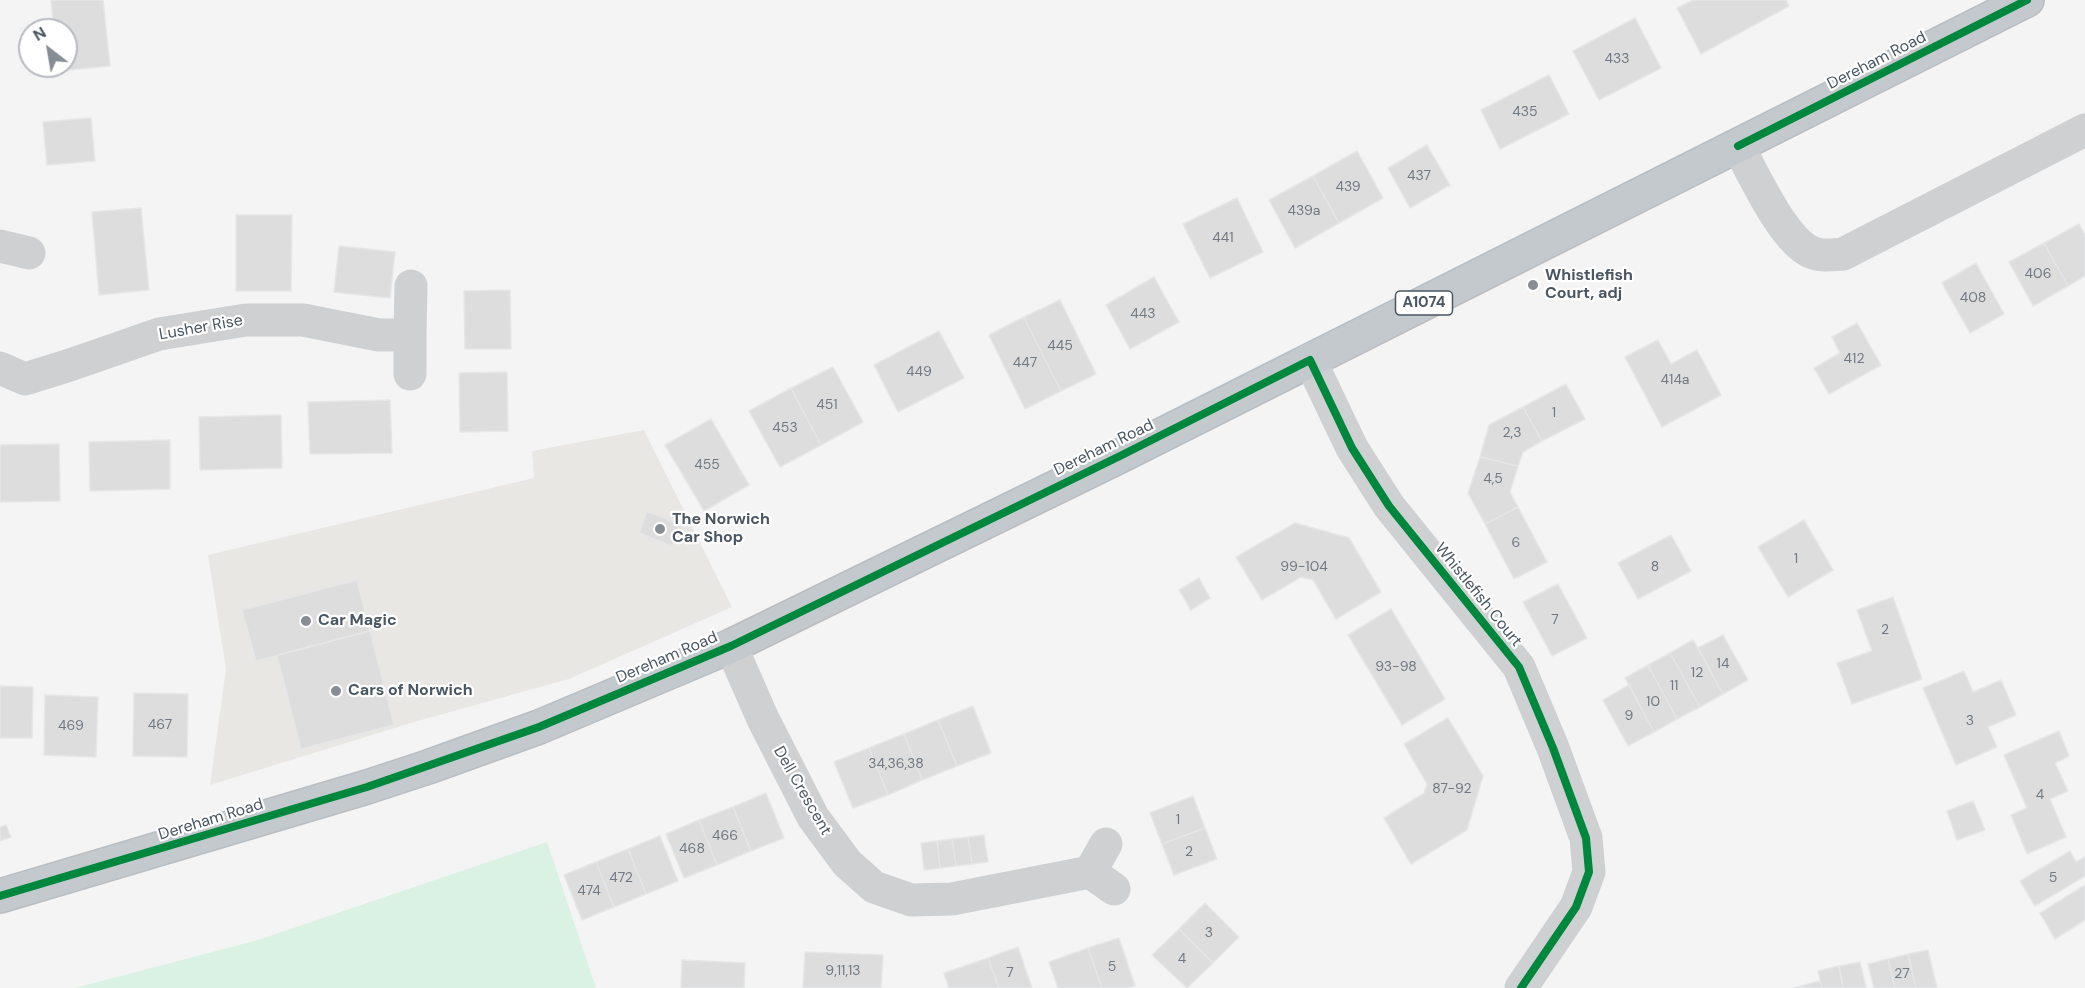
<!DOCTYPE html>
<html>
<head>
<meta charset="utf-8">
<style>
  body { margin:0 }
  #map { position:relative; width:2085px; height:988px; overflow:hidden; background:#f4f4f4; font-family:"DM Sans",sans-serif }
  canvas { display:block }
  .north { position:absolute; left:18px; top:18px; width:60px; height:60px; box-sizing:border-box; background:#fff; border:2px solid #b7bbc0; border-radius:50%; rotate:329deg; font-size:16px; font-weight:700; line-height:24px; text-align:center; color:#4a5661 }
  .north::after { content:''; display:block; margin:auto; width:21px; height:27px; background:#868d94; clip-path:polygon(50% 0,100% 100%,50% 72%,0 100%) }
</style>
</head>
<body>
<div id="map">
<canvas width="2085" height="988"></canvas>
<div class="north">N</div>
</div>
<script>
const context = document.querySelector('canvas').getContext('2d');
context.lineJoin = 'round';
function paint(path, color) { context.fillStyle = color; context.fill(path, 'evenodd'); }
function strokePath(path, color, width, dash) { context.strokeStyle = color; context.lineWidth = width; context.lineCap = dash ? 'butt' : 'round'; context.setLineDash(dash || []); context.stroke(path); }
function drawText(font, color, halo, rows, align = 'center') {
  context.font = font + ' "DM Sans",sans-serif'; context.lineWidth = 4.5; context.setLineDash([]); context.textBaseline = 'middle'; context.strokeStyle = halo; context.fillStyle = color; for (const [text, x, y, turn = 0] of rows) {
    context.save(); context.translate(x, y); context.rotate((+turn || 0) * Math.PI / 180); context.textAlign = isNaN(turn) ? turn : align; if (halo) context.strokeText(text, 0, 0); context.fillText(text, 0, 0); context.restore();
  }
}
const commercial = new Path2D(`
  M644,430L732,607L569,679L414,722L210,785L226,669L208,555L534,478L532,451Z`);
const green = new Path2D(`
  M547,842L596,988H75L258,940Z`);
const building = new Path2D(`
  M51,0H103L110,66L58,71V66H66V30H54Z
  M1693,0H1786L1789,6L1701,54L1677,8Z
  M1635,18L1661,68L1599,100L1573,51Z
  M1549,75L1569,114L1500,149L1481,110Z
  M91,118L95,161L47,165L43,122Z
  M1427,145L1450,185L1410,208L1388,168Z
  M1357,151L1383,198L1339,223L1313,176Z
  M1313,176L1339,223L1295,248L1269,200Z
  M1237,198L1263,252L1210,278L1183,224Z
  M141,208L149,290L99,295L92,212Z
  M236,215H292L291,291H236Z
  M2079,224L2085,235V276L2068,286L2044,243Z
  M2044,243L2068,286L2033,306L2009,262Z
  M339,246L395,252L390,298L334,292Z
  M1976,263L2004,314L1970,333L1942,283Z
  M1154,277L1179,322L1130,349L1106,305Z
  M510,290L511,349H465L464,291Z
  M1060,300L1096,374L1061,391L1024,317Z
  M1024,317L1061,391L1025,409L989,335Z
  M1857,323L1881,365L1829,394L1814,368L1840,353L1832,337Z
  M939,331L964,378L898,412L874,365Z
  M1658,340L1671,364L1697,350L1721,395L1662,427L1625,357Z
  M833,367L863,422L821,445L791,388Z
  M507,372L508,431L460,432L459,373Z
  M1566,384L1585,419L1542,441L1523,407Z
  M791,388L821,445L780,467L749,411Z
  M390,400L392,453L310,454L308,402Z
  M1523,407L1542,441L1523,452L1518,466L1480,457L1489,425Z
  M281,415L282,468L200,470L199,417Z
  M711,419L749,485L704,511L665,445Z
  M170,440V489L90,491L89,442Z
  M59,444L60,501L0,502V445Z
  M1480,457L1518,466L1510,492L1518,507L1485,524L1468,493Z
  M1518,507L1547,562L1514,579L1485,524Z
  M647,511L681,525L672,546L639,533Z
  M1804,520L1833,570L1788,597L1758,547Z
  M1295,523L1349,538L1381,592L1336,619L1313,580L1301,577L1262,600L1236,557Z
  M1671,535L1691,571L1638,599L1618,563Z
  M1199,578L1210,598L1191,610L1179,590Z
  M357,580L370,631L256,661L242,610Z
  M1558,584L1587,638L1552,656L1523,602Z
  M1893,597L1922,679L1852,704L1837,663L1872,651L1857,610Z
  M1391,609L1445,699L1402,725L1348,635Z
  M370,631L394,725L301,749L277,655Z
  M1723,635L1748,680L1723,694L1698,648Z
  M1693,640L1723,694L1700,707L1670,653Z
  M1670,653L1700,707L1677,719L1648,665Z
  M1648,665L1677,719L1654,732L1625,678Z
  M1964,671L1973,692L2001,680L2016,715L1988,727L1997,747L1956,765L1923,688Z
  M1629,685L1654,732L1628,746L1603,700Z
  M0,686L33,687L32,738H0Z
  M134,693L188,694L187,757L133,756Z
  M45,695L98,697L96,757L44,755Z
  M973,706L991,753L957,766L938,720Z
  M1448,718L1483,776L1467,830L1411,864L1384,818L1424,793L1427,784L1404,744Z
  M938,720L957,766L922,780L904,734Z
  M2059,731L2069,756L2055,763L2068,791L2050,799L2066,837L2027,854L2011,815L2027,808L2004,755Z
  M904,734L922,780L888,795L869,748Z
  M869,748L888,795L853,808L834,762Z
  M766,793L784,838L751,851L733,807Z
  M1193,796L1205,828L1162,844L1150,813Z
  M1973,801L1985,830L1957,840L1947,811Z
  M733,807L751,851L717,865L699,820Z
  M699,820L717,865L684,878L666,834Z
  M6,825L11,837L0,841V827Z
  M1205,828L1217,859L1174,875L1162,844Z
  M984,835L988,862L972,864L968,837Z
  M660,836L678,881L646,894L628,849Z
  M968,837L972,864L956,866L952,839Z
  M952,839L956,866L940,868L937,841Z
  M937,841L940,868L924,870L921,843Z
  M628,849L646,894L614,907L596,862Z
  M2070,851L2076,862L2085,857V876L2035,906L2020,881Z
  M596,862L614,907L582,920L564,875Z
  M2085,885V920L2055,939L2040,913Z
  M1205,903L1239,937L1213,963L1179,929Z
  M1179,929L1213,963L1187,988L1152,955Z
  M1119,938L1135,986L1128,988H1102L1088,948Z
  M1018,947L1032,988H999L988,958Z
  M1088,948L1102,988H1058L1049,962Z
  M1928,950L1937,988H1916L1908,954Z
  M805,952L883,955L881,988H803Z
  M1908,954L1916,988H1895L1888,959Z
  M988,958L999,988H949L944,973Z
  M1888,959L1895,988H1874L1868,964Z
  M682,960L745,963L744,988H681Z
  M1860,962L1866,988H1843L1839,966Z
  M1839,966L1843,988H1822L1818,971Z
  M1820,981L1822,988H1793Z`);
const minor = new Path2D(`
  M1738,146C1754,175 1780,233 1807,250C1818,257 1830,255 1843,254L2085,130
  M0,246L29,253
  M1310,360L1352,448L1389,506L1519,667L1553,748L1586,838L1589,872L1576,907L1521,988
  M0,368L25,379L70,365L159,334L246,320H303L379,335H410L411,286
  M410,374V335
  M731,646L763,719L813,817L847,863L874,887L911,900L952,899L1090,872L1106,844
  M1090,872L1114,889`);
const trunk = new Path2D(`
  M0,896L367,787L428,767L539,727L731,646L1120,456L2027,0`);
const cycleway = new Path2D(`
  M1738,146L2027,0
  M0,896L367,787L539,727L731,646L1120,456L1310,360L1352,448L1389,506L1519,667L1553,748L1586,838L1589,872L1576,907L1521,988`);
const markers = [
  [1533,285,6,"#868d94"],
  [660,529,6,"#868d94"],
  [306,621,6,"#868d94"],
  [336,691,6,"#868d94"]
];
const numberNames = [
  ["433",1617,59],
  ["435",1525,112],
  ["437",1419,176],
  ["439",1348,187],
  ["439a",1304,211],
  ["441",1223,238],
  ["406",2038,274],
  ["408",1973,298],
  ["443",1143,314],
  ["445",1060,346],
  ["412",1854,359],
  ["447",1025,363],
  ["449",919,372],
  ["414a",1675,380],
  ["451",827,405],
  ["1",1554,413],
  ["453",785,428],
  ["2,3",1512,433],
  ["455",707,465],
  ["4,5",1493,479],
  ["6",1516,543],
  ["1",1796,559],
  ["99-104",1304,567],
  ["8",1655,567],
  ["7",1555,620],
  ["2",1885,630],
  ["14",1723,664],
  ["93-98",1396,667],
  ["12",1697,673],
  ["11",1674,686],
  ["10",1653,702],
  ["9",1629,716],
  ["3",1970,721],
  ["467",160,725],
  ["469",71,726],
  ["34,36,38",896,764],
  ["87-92",1452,789],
  ["4",2040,795],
  ["1",1178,820],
  ["466",725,836],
  ["468",692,849],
  ["2",1189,852],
  ["472",621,878],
  ["5",2053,878],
  ["474",589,891],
  ["3",1209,933],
  ["4",1182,959],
  ["5",1112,967],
  ["9,11,13",843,971],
  ["7",1010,973],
  ["27",1902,974]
];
const shields = [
  [1424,303,57]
];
const shieldNames = [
  ["A1074",1424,303]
];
const streetNames = [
  ["Dereham Road",1877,61,-27],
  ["Lusher Rise",201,328,-10],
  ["Dereham Road",1104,448,-26],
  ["Whistlefish Court",1478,595,51],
  ["Dereham Road",667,658,-23],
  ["Dell Crescent",802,791,60],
  ["Dereham Road",211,820,-17]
];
const poiNames = [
  ["Whistlefish",1545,276],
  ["Court, adj",1545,294],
  ["The Norwich",672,520],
  ["Car Shop",672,538],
  ["Car Magic",318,621],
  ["Cars of Norwich",348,691]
];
paint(commercial, '#e8e7e3');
paint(green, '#d9f2e3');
paint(building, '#ddddde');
strokePath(building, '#e5e6e7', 1.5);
strokePath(trunk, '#b9bec3', 36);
strokePath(minor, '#ced0d2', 33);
strokePath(trunk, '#c4c9cd', 33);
strokePath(cycleway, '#00873e', 8);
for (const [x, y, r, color] of markers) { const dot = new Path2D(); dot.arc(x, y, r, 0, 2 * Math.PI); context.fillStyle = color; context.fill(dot); strokePath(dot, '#fff', 2); }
drawText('14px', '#707881', null, numberNames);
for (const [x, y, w] of shields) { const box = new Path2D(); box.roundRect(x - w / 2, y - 12, w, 24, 4.5); context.fillStyle = '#fff'; context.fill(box); strokePath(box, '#4a5661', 1.5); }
drawText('bold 15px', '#4a5661', null, shieldNames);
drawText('16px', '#4a5661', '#fff', streetNames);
drawText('bold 16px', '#4a5661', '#fff', poiNames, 'left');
</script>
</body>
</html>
